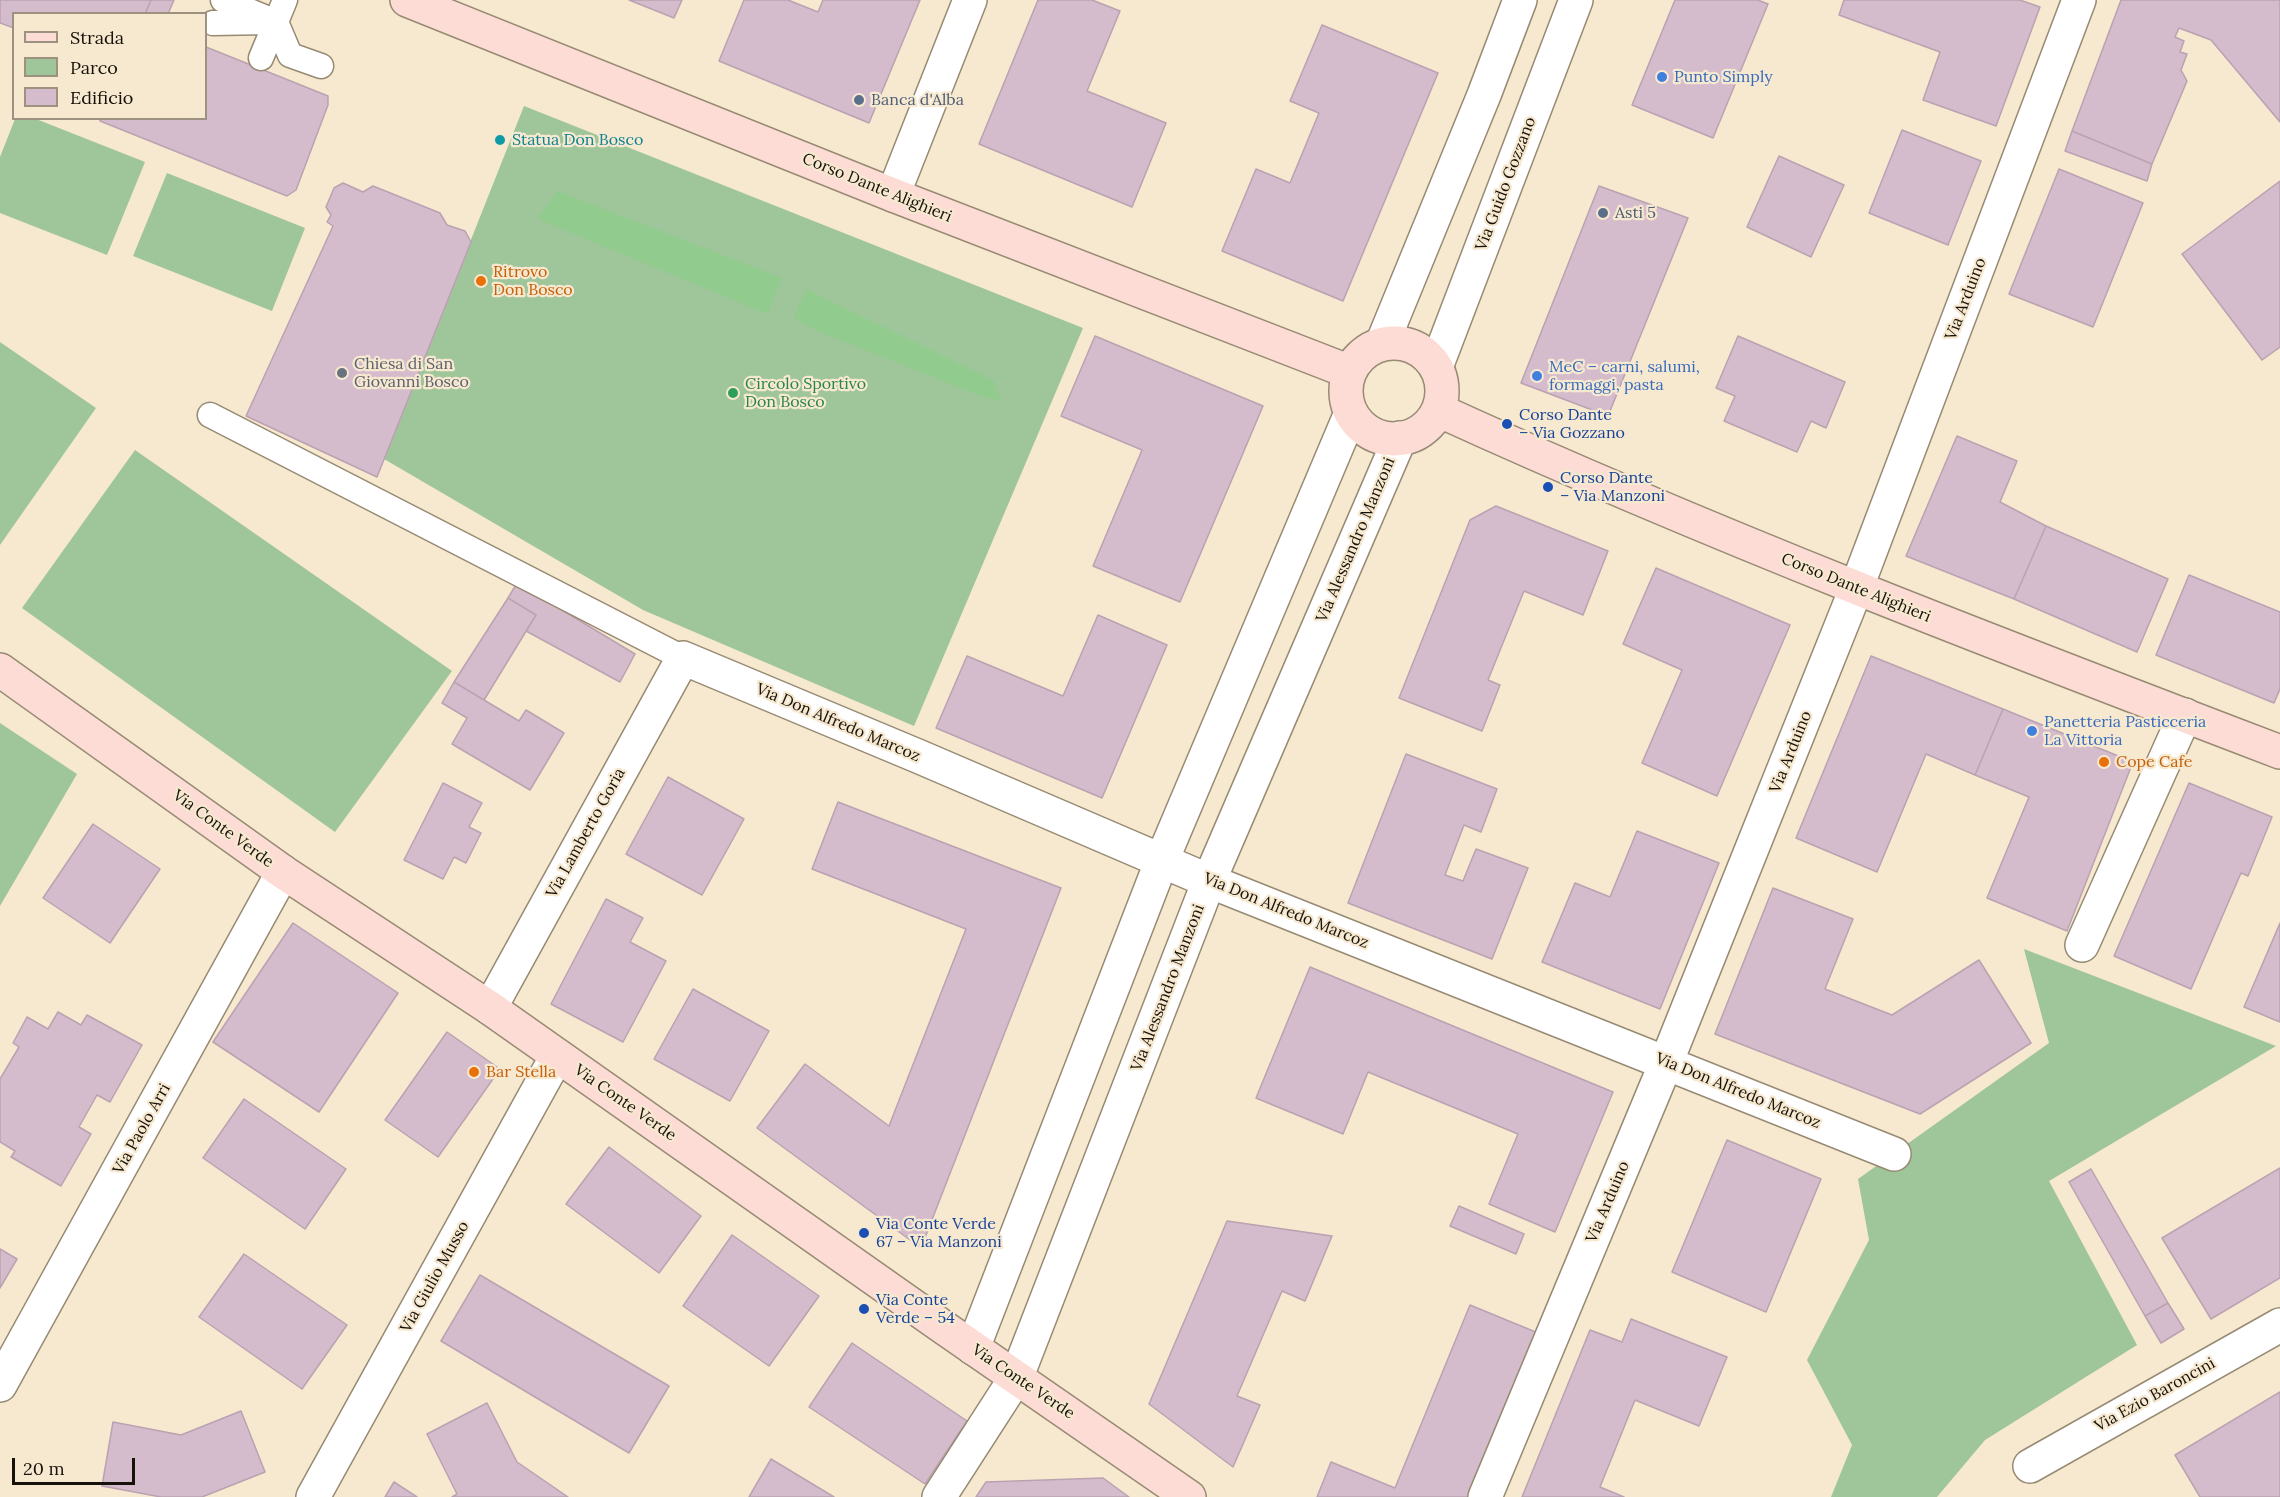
<!DOCTYPE html>
<html>
<head>
<meta charset="utf-8">
<style>
  body { margin:0 }
  #map { position:relative; width:2280px; height:1497px; overflow:hidden; background:#f7e8d0; font-family:Lora,serif }
  canvas { display:block }
  .legend { position:absolute; left:12px; top:12px; width:195px; height:108px; box-sizing:border-box; background:#f7e8d0; border:2px solid #9d9280; margin:0; padding:8px 10px; list-style:none; font-size:18px; color:#171209 }
  .legend li { display:flex; align-items:center; gap:12px; height:30px }
  .legend b { width:30px; border:2px solid #9d9280 }
  .scale { position:absolute; left:12px; top:1458px; width:123px; height:27px; box-sizing:border-box; border:3px solid #171209; border-top:0; padding-left:8px; font-size:18px; line-height:21px; white-space:nowrap; color:#171209; -webkit-text-stroke:4px #f7e8d0; paint-order:stroke }
</style>
</head>
<body>
<div id="map">
<canvas width="2280" height="1497"></canvas>
<ul class="legend">
<li><b style="height:8px;background:#fcdcd5"></b>Strada</li>
<li><b style="height:16px;background:#9fc59b"></b>Parco</li>
<li><b style="height:16px;background:#d5bccc"></b>Edificio</li>
</ul>
<div class="scale">20 m</div>
</div>
<script>
const context = document.querySelector('canvas').getContext('2d');
context.lineJoin = 'round';
function paint(path, color) { context.fillStyle = color; context.fill(path, 'evenodd'); }
function strokePath(path, color, width, dash) { context.strokeStyle = color; context.lineWidth = width; context.lineCap = dash ? 'butt' : 'round'; context.setLineDash(dash || []); context.stroke(path); }
function drawText(font, color, halo, rows, align = 'center') {
  context.font = font + ' Lora,serif'; context.lineWidth = 4.5; context.setLineDash([]); context.textBaseline = 'middle'; context.strokeStyle = halo; context.fillStyle = color; for (const [text, x, y, turn = 0] of rows) {
    context.save(); context.translate(x, y); context.rotate((+turn || 0) * Math.PI / 180); context.textAlign = isNaN(turn) ? turn : align; if (halo) context.strokeText(text, 0, 0); context.fillText(text, 0, 0); context.restore();
  }
}
const green = new Path2D(`
  M524,106L1083,328L914,726L643,610L384,459Z
  M36,119L145,162L107,255L0,213V157L15,119Z
  M167,173L305,228L272,311L133,256Z
  M0,342L96,408L0,545Z
  M135,450L452,671L335,832L22,608Z
  M0,723L77,774L0,906Z
  M2024,949L2276,1046L2049,1181L2137,1345L1985,1440L1937,1497H1831L1852,1445L1807,1360L1869,1240L1858,1179L2049,1043Z`);
const forest = new Path2D(`
  M557,191L782,278L767,314L538,219Z
  M806,289L994,381L1001,401L983,397L815,330L794,318Z`);
const building = new Path2D(`
  M0,0H151L145,14H14V28L0,23Z
  M151,0H174L168,14H145Z
  M629,0H682L674,18Z
  M744,0H788L818,12L823,0H920L869,123L719,61Z
  M1038,0H1092L1120,11L1087,91L1166,123L1132,207L979,144Z
  M1675,0H1758L1768,4L1713,138L1632,105Z
  M1844,0H2020L2040,7L1996,126L1923,100L1940,52L1839,15Z
  M2121,0H2280V122L2211,40L2179,28L2175,37L2184,41L2180,52L2187,54L2181,70L2187,81L2152,164L2072,131Z
  M1322,25L1438,73L1343,301L1222,251L1256,169L1290,183L1319,113L1290,101Z
  M206,47L328,96V105L296,190L287,196L100,121L101,118H206Z
  M1902,130L1981,161L1948,245L1869,213Z
  M2072,131L2152,164L2147,181L2065,151Z
  M1779,156L1844,185L1811,257L1747,227Z
  M2059,169L2143,203L2093,327L2009,294Z
  M2280,181V347L2262,360L2182,254Z
  M343,183L363,192L373,186L440,213L447,225L465,231L471,242L377,477L246,416L333,226L327,222L331,215L326,207L334,188Z
  M1599,186L1688,218L1608,416L1521,383Z
  M1095,336L1263,406L1180,602L1093,566L1142,450L1061,416Z
  M1738,336L1845,382L1826,428L1811,421L1797,452L1724,421L1735,396L1716,388Z
  M1957,436L2017,461L2000,502L2046,526L2014,599L1906,556Z
  M1496,506L1608,551L1583,615L1524,591L1488,680L1500,685L1482,731L1399,698L1470,520Z
  M2046,526L2168,579L2137,652L2014,599Z
  M1656,568L1790,625L1717,796L1642,763L1682,670L1623,644Z
  M2189,575L2280,612V689L2274,703L2156,655Z
  M517,583L635,654L620,682L526,631L536,615L508,598Z
  M508,598L536,615L484,700L454,682Z
  M1098,615L1167,645L1102,798L936,728L967,656L1063,696Z
  M1871,656L2003,709L1975,775L1926,754L1877,872L1796,838Z
  M454,682L519,721L526,710L564,733L530,790L452,744L467,718L442,703Z
  M2003,709L2133,762L2067,931L1987,898L2029,797L1975,775Z
  M1406,754L1497,789L1481,832L1464,825L1445,875L1463,881L1476,849L1528,868L1492,959L1348,903Z
  M668,777L744,819L702,895L626,854Z
  M443,783L482,803L469,827L481,833L466,863L454,857L443,879L404,860Z
  M2189,783L2272,817L2248,876L2241,873L2191,989L2114,956Z
  M838,802L1061,888L921,1248L757,1128L805,1064L889,1126L966,929L812,869Z
  M93,824L160,869L110,943L43,898Z
  M1637,831L1719,863L1660,1009L1542,962L1575,883L1610,897Z
  M1773,888L1853,919L1825,989L1892,1015L1979,960L2031,1043L1920,1114L1715,1034Z
  M606,899L643,918L630,942L666,961L623,1042L551,1004Z
  M293,923L398,993L319,1112L213,1042Z
  M2280,923V1022L2244,1007Z
  M1310,967L1613,1092L1555,1232L1489,1204L1518,1134L1368,1072L1343,1134L1256,1098Z
  M693,989L769,1031L730,1101L654,1059Z
  M58,1012L81,1025L87,1015L142,1045L110,1102L97,1095L79,1127L91,1134L61,1186L11,1157L15,1151L0,1142V1079L19,1047L13,1043L27,1017L48,1029Z
  M447,1032L500,1069L438,1157L385,1120Z
  M244,1099L346,1169L305,1229L203,1158Z
  M1727,1140L1821,1179L1766,1312L1672,1272Z
  M609,1147L701,1216L659,1273L566,1204Z
  M2280,1168V1278L2211,1319L2162,1238Z
  M2091,1169L2168,1303L2145,1316L2069,1182Z
  M1459,1206L1524,1234L1516,1254L1450,1226Z
  M1227,1221L1332,1236L1305,1301L1282,1291L1237,1396L1260,1405L1233,1467L1149,1404Z
  M732,1235L819,1296L769,1366L683,1306Z
  M0,1249L17,1259L0,1288Z
  M244,1254L347,1325L302,1389L199,1317Z
  M480,1275L669,1386L629,1453L441,1341Z
  M2168,1303L2184,1329L2161,1343L2145,1316Z
  M1470,1305L1538,1333L1470,1497H1317L1331,1462L1395,1488Z
  M1631,1319L1727,1357L1699,1426L1635,1400L1600,1487L1624,1497H1522L1590,1330L1622,1342Z
  M852,1343L967,1421L925,1484L809,1407Z
  M2280,1392V1497H2200L2175,1455Z
  M487,1403L517,1462L568,1497H452L457,1494L427,1434Z
  M241,1411L265,1472L202,1497H161L102,1486L113,1422L181,1435Z
  M771,1459L834,1497H749Z
  M1103,1478L1129,1497H976L986,1482Z
  M394,1482L417,1497H385Z`);
const lane = new Path2D(`
  M223,0L276,22L261,58
  M285,0L276,22L290,55L321,66
  M213,23L268,22
  M210,415L683,658`);
const street = new Path2D(`
  M893,195L970,0
  M1382,344L1484,95L1520,0
  M1436,367L1576,0
  M2082,945L2185,715
  M490,1008L683,658L920,757L1209,881L1894,1154
  M973,1348L1162,860L1351,413
  M0,1385L283,872
  M2030,1466L2280,1325
  M313,1497L557,1056
  M939,1497L1017,1376L1209,881L1400,438
  M1485,1497L1666,1063L1856,589L2079,0`);
const secondary = new Path2D(`
  M407,0L893,195L1350,372
  M1346 391a48 48 0 1 1 96 0a48 48 0 1 1-96 0Z
  M1438,410C1714,536 1997,644 2280,752
  M0,670L283,872L490,1008L943,1327L1189,1497`);
const markers = [
  [1662,77,6,"#3f7fe0"],
  [859,100,6,"#5c6f8a"],
  [500,140,6,"#0f9aa8"],
  [1603,213,6,"#5c6f8a"],
  [481,281,6,"#e8710a"],
  [342,373,6,"#6b7280"],
  [1537,376,6,"#3f7fe0"],
  [733,393,6,"#2e9e5b"],
  [1507,424,6,"#1a4fb4"],
  [1548,487,6,"#1a4fb4"],
  [2032,731,6,"#3f7fe0"],
  [2104,762,6,"#e8710a"],
  [474,1072,6,"#e8710a"],
  [864,1233,6,"#1a4fb4"],
  [864,1309,6,"#1a4fb4"]
];
const shopNames = [
  ["Punto Simply",1674,77],
  ["MeC – carni, salumi,",1549,367],
  ["formaggi, pasta",1549,385],
  ["Panetteria Pasticceria",2044,722],
  ["La Vittoria",2044,740]
];
const serviceNames = [
  ["Banca d'Alba",871,100],
  ["Asti 5",1615,213]
];
const cultureNames = [
  ["Statua Don Bosco",512,140]
];
const streetNames = [
  ["Via Guido Gozzano",1506,184,-69],
  ["Corso Dante Alighieri",877,188,22],
  ["Via Arduino",1966,299,-69],
  ["Via Alessandro Manzoni",1356,540,-67],
  ["Corso Dante Alighieri",1856,588,22],
  ["Via Don Alfredo Marcoz",838,723,23],
  ["Via Arduino",1791,752,-68],
  ["Via Conte Verde",223,829,36],
  ["Via Lamberto Goria",586,833,-61],
  ["Via Don Alfredo Marcoz",1286,911,22],
  ["Via Alessandro Manzoni",1168,988,-69],
  ["Via Don Alfredo Marcoz",1738,1091,22],
  ["Via Conte Verde",625,1103,35],
  ["Via Paolo Arri",142,1129,-61],
  ["Via Arduino",1608,1202,-67],
  ["Via Giulio Musso",435,1277,-61],
  ["Via Conte Verde",1023,1382,34],
  ["Via Ezio Baroncini",2155,1395,-29]
];
const foodNames = [
  ["Ritrovo",493,272],
  ["Don Bosco",493,290],
  ["Cope Cafe",2116,762],
  ["Bar Stella",486,1072]
];
const worshipNames = [
  ["Chiesa di San",354,364],
  ["Giovanni Bosco",354,382]
];
const leisureNames = [
  ["Circolo Sportivo",745,384],
  ["Don Bosco",745,402]
];
const transitNames = [
  ["Corso Dante",1519,415],
  ["– Via Gozzano",1519,433],
  ["Corso Dante",1560,478],
  ["– Via Manzoni",1560,496],
  ["Via Conte Verde",876,1224],
  ["67 – Via Manzoni",876,1242],
  ["Via Conte",876,1300],
  ["Verde – 54",876,1318]
];
paint(green, '#9fc59b');
paint(forest, '#91cb8d');
paint(building, '#d5bccc');
strokePath(building, '#baa2b1', 1.5);
strokePath(lane, '#978a73', 27);
strokePath(street, '#978a73', 36);
strokePath(secondary, '#978a73', 36);
strokePath(lane, '#fff', 24);
strokePath(street, '#fff', 33);
strokePath(secondary, '#fcdcd5', 33);
for (const [x, y, r, color] of markers) { const dot = new Path2D(); dot.arc(x, y, r, 0, 2 * Math.PI); context.fillStyle = color; context.fill(dot); strokePath(dot, '#f7e8d0', 2); }
drawText('16px', '#366cbe', '#f7e8d0', shopNames, 'left');
drawText('16px', '#4e5e75', '#f7e8d0', serviceNames, 'left');
drawText('16px', '#0d838f', '#f7e8d0', cultureNames, 'left');
drawText('16px', '#171209', '#f7e8d0', streetNames);
drawText('16px', '#c56008', '#f7e8d0', foodNames, 'left');
drawText('16px', '#5b616d', '#f7e8d0', worshipNames, 'left');
drawText('16px', '#27864d', '#f7e8d0', leisureNames, 'left');
drawText('16px', '#164399', '#f7e8d0', transitNames, 'left');
</script>
</body>
</html>
